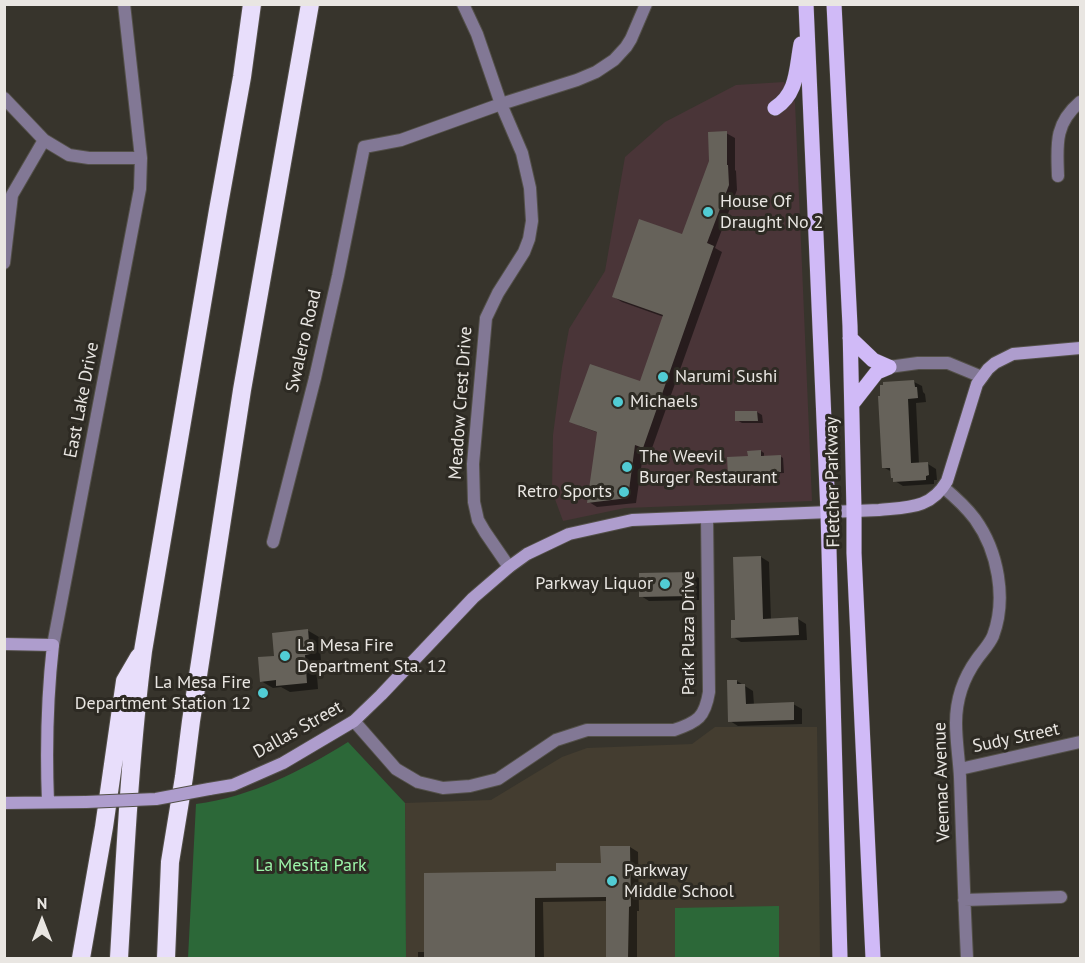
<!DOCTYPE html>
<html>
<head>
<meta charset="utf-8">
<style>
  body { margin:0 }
  #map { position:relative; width:1085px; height:963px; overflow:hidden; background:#37342c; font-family:"PT Sans",sans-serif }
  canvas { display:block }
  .frame { position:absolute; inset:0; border:6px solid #e9e6e2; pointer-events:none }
  .north { position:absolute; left:12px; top:891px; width:60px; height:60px; -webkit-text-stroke:4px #2d2a23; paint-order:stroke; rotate:0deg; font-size:16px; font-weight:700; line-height:24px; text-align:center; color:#e9e6e2 }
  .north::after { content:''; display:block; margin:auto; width:21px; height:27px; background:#e9e6e2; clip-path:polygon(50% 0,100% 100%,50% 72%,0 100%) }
</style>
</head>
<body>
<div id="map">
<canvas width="1085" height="963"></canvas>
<div class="frame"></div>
<div class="north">N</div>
</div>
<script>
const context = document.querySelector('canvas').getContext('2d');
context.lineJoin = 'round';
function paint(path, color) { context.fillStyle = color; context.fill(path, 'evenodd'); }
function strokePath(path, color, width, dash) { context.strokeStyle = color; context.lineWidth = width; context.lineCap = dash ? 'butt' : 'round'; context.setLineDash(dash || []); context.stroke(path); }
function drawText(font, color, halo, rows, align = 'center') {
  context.font = font + ' "PT Sans",sans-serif'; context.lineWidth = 6; context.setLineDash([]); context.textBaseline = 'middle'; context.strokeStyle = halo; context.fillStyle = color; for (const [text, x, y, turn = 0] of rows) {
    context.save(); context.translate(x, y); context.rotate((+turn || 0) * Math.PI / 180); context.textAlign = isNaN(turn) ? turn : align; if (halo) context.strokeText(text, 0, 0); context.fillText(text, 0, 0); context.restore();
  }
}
const commercial = new Path2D(`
  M784,82L795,102L812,501L625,508L563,521L552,491L553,435L562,367L569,329L605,271L625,157L665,122L736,85Z`);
const built = new Path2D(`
  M715,727H817L820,958H406L405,803L491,800L562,757L587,748L692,744Z`);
const green = new Path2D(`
  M348,742L405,803L406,958H188L196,804C251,797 301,771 348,742Z
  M779,906V958H675V908Z`);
const shadow = new Path2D(`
  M726,133L735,138V170L736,171L737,190L715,248L722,252L651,451L644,448L636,503L597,507L589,502L599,433L580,426L571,421L641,383L664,317L622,302L614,297L683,236Z
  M914,382L922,386L923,392L925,394L926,402L916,403L919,464H928L936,469L937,480H934V484L903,486L895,481L892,472L883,467Z
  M757,412L762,415L763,423H742L737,420Z
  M761,451L764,453V457L780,456L783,458L784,473L765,474V476H732L729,474L749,458Z
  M761,557L769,562L771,620L798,619L806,624L807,640L741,642L733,637L737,622Z
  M690,573L699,578V600L649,601L641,596Z
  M307,630L319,637L321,660L316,661L318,689L290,692L281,687L273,688L261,681L275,657Z
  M737,681L753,691L754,705L793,704L802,709V724L738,726L730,721Z
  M630,847L638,852L639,911H637V958H607V901L543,902L544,958H418V952H426L558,873L602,864Z`);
const building = new Path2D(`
  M727,131V165H728L729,185L707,243L714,246L643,448L635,445L628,498L587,503L597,432L569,422L590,364L640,381L663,315L612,297L639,219L682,234L709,161L708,132Z
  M914,380L915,387H917L918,398L908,399L911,463L928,462L929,475L926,476V480L893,482V478H891L890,468H882L878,396H880V385H883V382Z
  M735,411H757L758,421H735Z
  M761,450V456L781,455V472L762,473V475H728L727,457L748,456L747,451Z
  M761,556L763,619L798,617L799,635L731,638V620H735L733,557Z
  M691,572V596L639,597V573Z
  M308,629L310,654L305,655L307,683L276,686V680L260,682L258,657L274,656L272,633Z
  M727,680H737V684H745L746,704L794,702V720L728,722Z
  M600,846H630L631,906L629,907L628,958H606V897L535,898V958H424V873L556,871V863H601Z`);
const street = new Path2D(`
  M463,4L477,34L501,104L522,153L530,188L532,221L529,239L524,252L498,293L486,318L473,464L474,502L478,520L485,532L509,567
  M4,98L44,140L69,155L89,158H141
  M1058,176C1057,145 1054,124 1080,102
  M4,263L12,195L44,140
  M889,367L918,363H948L982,377
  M943,487C955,497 966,507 975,519C998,551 1007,599 993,636C989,645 982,652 977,659C964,677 956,700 956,723C956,741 959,759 960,777C962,837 964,898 967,958
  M273,542L315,378L338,276L364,147L401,140L501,104L577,80L596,72L614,60L626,47L631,39L646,4
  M53,645L140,189L141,158L124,4
  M354,721L396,769L418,782L443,788L470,786L498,779L556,740L587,730H674C698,722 705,717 709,692L707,517
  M960,769L1080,742
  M964,900L1061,897`);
const secondary = new Path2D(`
  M4,644L53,645C47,698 46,750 48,802
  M209,789L233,785L283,763L354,721L381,695L473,598L509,567L527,554L569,534L632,520L879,510C908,507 931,509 947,481L977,384L988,369L995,363L1013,354L1080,348
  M4,803L86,802`);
const primary = new Path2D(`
  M806,4L828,513L840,958
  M834,4L850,326L854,511V553L873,958
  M775,108C798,93 796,69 801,44
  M850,338L873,360L889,367
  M852,404L877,372L889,367`);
const highway = new Path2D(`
  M81,958L104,827L125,681L139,657
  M119,958C125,856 130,753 143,651L218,210L242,77L252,4
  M166,958L170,862L184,777L191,721L242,390L310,4`);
const secondaryBridge = new Path2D(`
  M86,802L156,799L209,789`);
const markers = [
  [708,212,6,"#51ccd4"],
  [663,377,6,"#51ccd4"],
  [618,402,6,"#51ccd4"],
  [627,467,6,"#51ccd4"],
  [624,492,6,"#51ccd4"],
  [665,584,6,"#51ccd4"],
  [285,656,6,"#51ccd4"],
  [263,693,6,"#51ccd4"],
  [612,881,6,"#51ccd4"]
];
const poiNames = [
  ["House Of",720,202],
  ["Draught No 2",720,223],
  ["Narumi Sushi",675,377],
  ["Michaels",630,402],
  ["The Weevil",639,457],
  ["Burger Restaurant",639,478],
  ["Retro Sports",612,492,"right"],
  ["Parkway Liquor",653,584,"right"],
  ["La Mesa Fire",297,646],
  ["Department Sta. 12",297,667],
  ["La Mesa Fire",251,683,"right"],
  ["Department Station 12",251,704,"right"],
  ["Parkway",624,871],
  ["Middle School",624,892]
];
const streetNames = [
  ["Swalero Road",304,341,-77],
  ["East Lake Drive",82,400,-79],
  ["Meadow Crest Drive",461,403,-86],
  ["Fletcher Parkway",833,482,-91],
  ["Park Plaza Drive",689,633,-90],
  ["Dallas Street",298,730,-29],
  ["Sudy Street",1016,738,-12],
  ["Veemac Avenue",942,782,-92]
];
const parkNames = [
  ["La Mesita Park",311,866]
];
paint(commercial, '#4a3538');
paint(built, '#443d30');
paint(green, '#2c6838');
paint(shadow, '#0007');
paint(building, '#66625a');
strokePath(street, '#535049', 14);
strokePath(secondary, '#535049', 14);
strokePath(primary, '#535049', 16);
strokePath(highway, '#535049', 20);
strokePath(street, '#827895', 12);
strokePath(secondary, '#ae9dcd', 12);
strokePath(primary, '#d0baf7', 15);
strokePath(highway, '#e8defb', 18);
strokePath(secondaryBridge, '#535049', 14, []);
strokePath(secondaryBridge, '#ae9dcd', 12);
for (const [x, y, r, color] of markers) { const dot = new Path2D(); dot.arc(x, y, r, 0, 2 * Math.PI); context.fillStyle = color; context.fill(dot); strokePath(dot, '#2d2a23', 2); }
drawText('18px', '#e9e6e2', '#2d2a23', poiNames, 'left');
drawText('18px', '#e9e6e2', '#2d2a23', streetNames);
drawText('18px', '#9cf4a9', '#2d2a23', parkNames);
</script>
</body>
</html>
